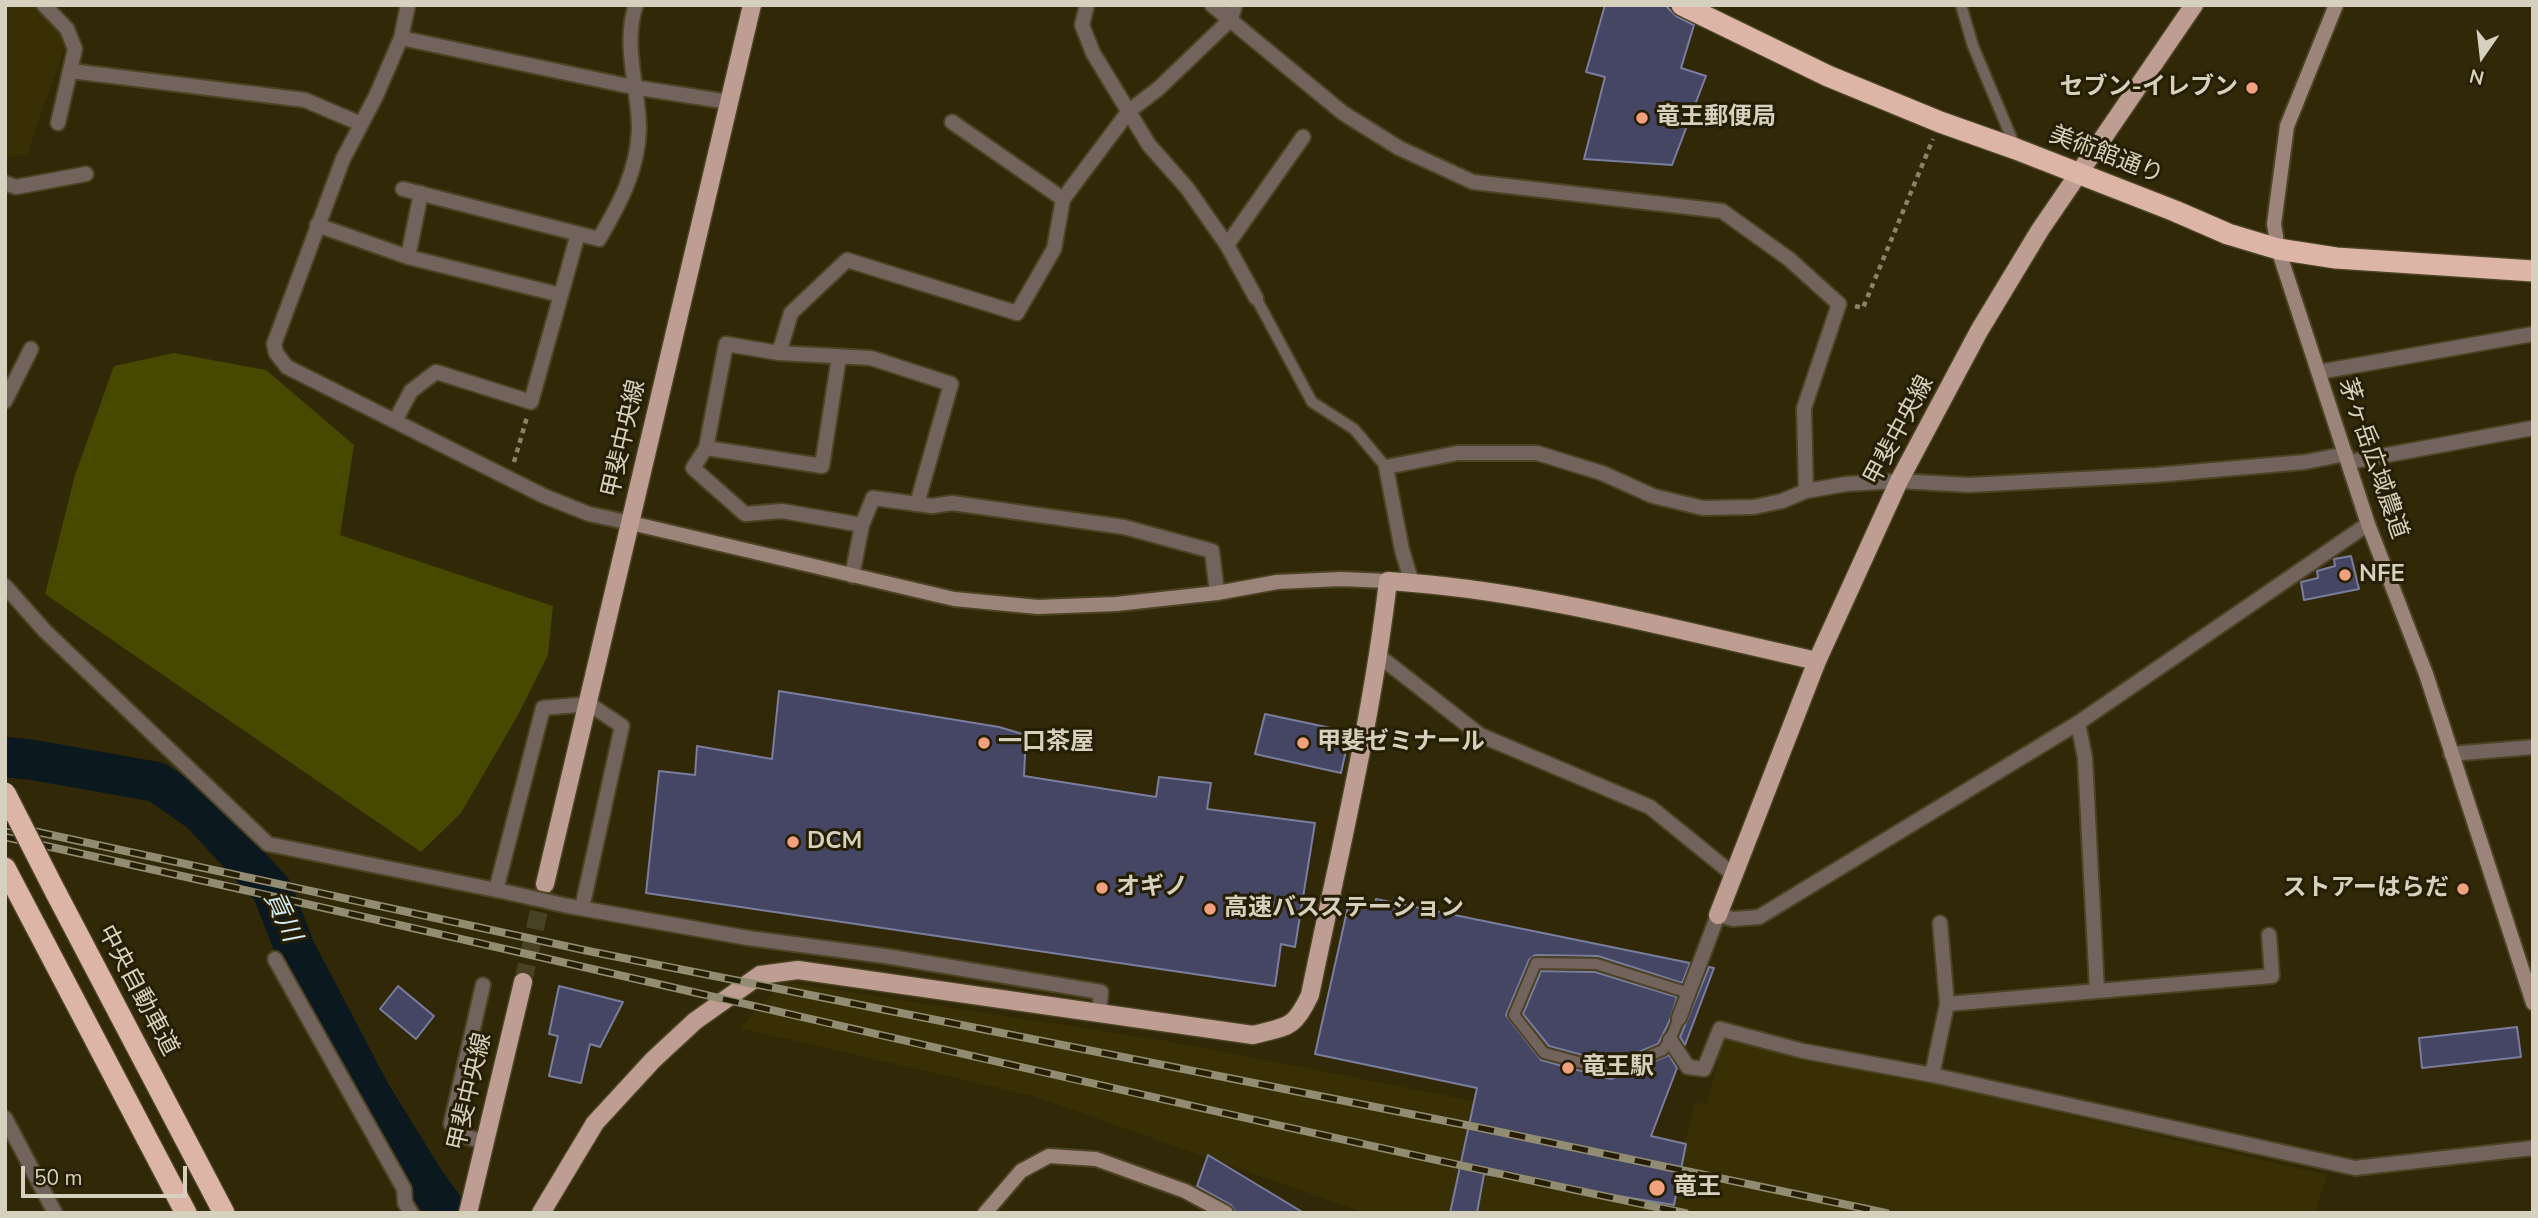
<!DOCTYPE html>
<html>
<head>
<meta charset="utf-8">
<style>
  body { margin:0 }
  #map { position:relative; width:2538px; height:1218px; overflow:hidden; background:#302807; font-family:"Nunito Sans",sans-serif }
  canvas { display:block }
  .frame { position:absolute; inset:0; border:7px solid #d6d1bf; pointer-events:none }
  .north { position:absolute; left:2447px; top:21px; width:70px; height:70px; -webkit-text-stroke:5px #261e00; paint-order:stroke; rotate:194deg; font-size:19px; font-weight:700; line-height:28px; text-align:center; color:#d6d1bf }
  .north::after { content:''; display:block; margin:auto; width:24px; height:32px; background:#d6d1bf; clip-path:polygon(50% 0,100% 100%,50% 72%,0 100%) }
  .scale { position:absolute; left:21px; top:1166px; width:166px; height:32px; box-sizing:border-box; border:4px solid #d6d1bf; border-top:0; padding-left:9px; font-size:21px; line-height:24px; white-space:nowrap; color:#d6d1bf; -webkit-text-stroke:5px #261e00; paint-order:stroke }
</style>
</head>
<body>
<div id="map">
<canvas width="2538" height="1218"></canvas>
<div class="frame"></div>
<div class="north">N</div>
<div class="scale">50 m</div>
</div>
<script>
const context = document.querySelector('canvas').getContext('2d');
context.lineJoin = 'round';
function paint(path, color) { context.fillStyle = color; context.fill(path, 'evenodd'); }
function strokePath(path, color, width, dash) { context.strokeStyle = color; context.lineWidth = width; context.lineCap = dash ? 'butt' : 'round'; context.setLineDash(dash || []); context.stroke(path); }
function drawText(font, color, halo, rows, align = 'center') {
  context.font = font + ' "Nunito Sans","Noto Sans JP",sans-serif'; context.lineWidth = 6; context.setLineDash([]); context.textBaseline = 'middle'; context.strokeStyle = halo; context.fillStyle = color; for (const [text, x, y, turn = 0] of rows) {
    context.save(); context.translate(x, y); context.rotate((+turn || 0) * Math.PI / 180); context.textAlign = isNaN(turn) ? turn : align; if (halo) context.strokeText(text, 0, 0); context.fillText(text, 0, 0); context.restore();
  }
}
const built = new Path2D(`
  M5,5H34L72,43L64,50L27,154L6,158Z
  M783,982L1162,1040L1685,1142L1695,1102L1707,1105L1724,1035L2327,1175L2315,1213H1365L1033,1096L740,1028Z`);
const green = new Path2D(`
  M174,353L266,370L354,445L340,535L553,606L548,655L518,715L461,813L421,852L45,594L75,475L114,366Z`);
const river = new Path2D(`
  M5,757L33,760L157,782L200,812L272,890L295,949L371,1094L426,1183L448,1213`);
const building = new Path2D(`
  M1605,5H1665L1676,16L1694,25L1681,68L1706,76L1672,165L1584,159L1605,77L1586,72Z
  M2351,556L2359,589L2304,600L2301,582L2318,578L2317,571L2335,566L2334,559Z
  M779,691L999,727L1026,735L1024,776L1156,797L1159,777L1211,783L1207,809L1315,823L1295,947L1281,944L1275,986L646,893L659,771L695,775L697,746L772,759Z
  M1265,714L1350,732L1341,773L1255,754Z
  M1376,899L1690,963L1682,983L1598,956L1535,955L1529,960L1506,1015L1541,1060L1611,1079L1669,1055L1677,1068L1651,1136L1686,1144L1674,1205L1484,1174L1477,1213H1450L1477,1088L1315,1054L1349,902L1374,908Z
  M1709,967L1714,968L1685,1045L1680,1037Z
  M1541,971L1595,972L1677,997L1670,1020L1658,1044L1612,1063L1549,1046L1523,1014Z
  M398,986L434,1016L416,1039L380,1009Z
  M559,986L623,1002L600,1047L590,1044L581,1083L549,1076L558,1036L549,1034Z
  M2517,1027L2521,1057L2422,1068L2419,1038Z
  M1208,1155L1304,1213H1236L1231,1205L1197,1186Z`);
const primaryTunnel = new Path2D(`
  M523,982L545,884`);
const path = new Path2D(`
  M1855,306L1863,308L1933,139
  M514,462L527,417`);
const lane = new Path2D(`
  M1961,5L1973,46L2015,146
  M1256,298L1312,402L1354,429L1386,467
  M1679,1018L1670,1040L1663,1050L1613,1071L1544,1053L1514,1015L1536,963L1596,964L1689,993`);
const street = new Path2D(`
  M44,5L67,29L75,49L58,123
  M408,5L401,38L376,96L343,159L274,344L276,353L287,367L544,496L589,514L631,523
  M1087,5L1082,25L1093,53L1149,145L1187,188L1227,245L1256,298
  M1212,5L1343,113L1399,148L1473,182L1722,211L1789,259L1839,304L1804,408L1806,491
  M401,38L633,87L729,102
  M71,71L305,100L361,124
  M952,122L1063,199
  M5,183L16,187L86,174
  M403,189L599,239C619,205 638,170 639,129C639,88 622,45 636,5
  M317,225L408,257L561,295
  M1227,245L1303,137
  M408,257L421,193
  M779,353L871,358L951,384L917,504
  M2319,372L2533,334
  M5,401L31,349
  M395,421L411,391L436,372L531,402L578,234
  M706,448L822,466L839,357
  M2349,462L2533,428
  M862,525L782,511L745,514L693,468L706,448L726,344L779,353L791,313L847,260L1017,313L1054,249L1063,199L1129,111L1158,89L1231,19L1235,5
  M852,576L862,525L873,498L932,506L952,503L1124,527L1212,551L1217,593
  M1412,583L1402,550L1386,467L1458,453H1537L1602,473L1653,496L1703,508L1754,507L1782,501L1806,491L1846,484L1899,481L1969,485L2156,475L2305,462L2346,454
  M5,586L45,631L268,844L506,892
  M1379,656L1480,735L1650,807L1735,876
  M2078,723L2085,758L2097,991
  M2451,754L2533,747
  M496,890L543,708L589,704L622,726L582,908
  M568,906L748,938L885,956L1101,992L1099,1012
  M1940,923L1947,1004
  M275,959L404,1189L405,1203L411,1213
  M483,985L451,1124L460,1135L485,1142
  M1679,1018L1718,915L1733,919L1759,917L2078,723L2368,524
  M1670,1040L1688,1067L1704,1069L1720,1029L1803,1051L1932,1075L2355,1168L2533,1148
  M1932,1075L1947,1004L2272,976L2269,935
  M5,1118L55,1213`);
const secondary = new Path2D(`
  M2336,5L2287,126L2274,224L2278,249L2368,524L2426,674L2533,1003
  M631,523L954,599L1038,607L1116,604L1217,593L1277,582L1341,579L1388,581
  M985,1213L1021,1171L1049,1156L1096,1159L1185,1191L1226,1213`);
const primary = new Path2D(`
  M545,884L752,5
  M1718,915L1817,661L1899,481L1979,331L2040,230L2194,5
  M468,1213L523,982
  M541,1213L595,1123L653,1060L695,1021L760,975L798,970L1253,1035C1288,1026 1294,1029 1310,995C1338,858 1372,720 1388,581C1533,590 1676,630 1817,661`);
const highway = new Path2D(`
  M1682,5L1828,76L1940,122L2016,149L2175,211L2228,234L2278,249L2336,258L2533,271
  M5,868L186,1213
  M55,891L224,1213`);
const rail = new Path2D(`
  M5,825L593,952L1476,1127L1886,1213
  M5,837C566,959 1123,1096 1685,1213`);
const streetBridge = new Path2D(`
  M506,892L568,906`);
const highwayBridge = new Path2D(`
  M5,793L55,891`);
const markers = [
  [2252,88,7,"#f1a17d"],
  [1642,118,7,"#f1a17d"],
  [2345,575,7,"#f1a17d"],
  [984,743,7,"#f1a17d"],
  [1303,743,7,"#f1a17d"],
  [793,842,7,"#f1a17d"],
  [1102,888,7,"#f1a17d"],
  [2463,889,7,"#f1a17d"],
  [1210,909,7,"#f1a17d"],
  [1568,1068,7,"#f1a17d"],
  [1657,1188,9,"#f1a17d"]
];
const poiNames = [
  ["セブン-イレブン",2238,88,"right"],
  ["竜王郵便局",1656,118],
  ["NFE",2359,575],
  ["一口茶屋",998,743],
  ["甲斐ゼミナール",1317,743],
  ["DCM",807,842],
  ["オギノ",1116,888],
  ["ストアーはらだ",2449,889,"right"],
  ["高速バスステーション",1224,909],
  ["竜王駅",1582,1068],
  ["竜王",1673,1188]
];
const streetNames = [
  ["美術館通り",2106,156,21],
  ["甲斐中央線",1900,431,-62],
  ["甲斐中央線",625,439,-77],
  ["茅ヶ岳広域農道",2372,459,71],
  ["中央自動車道",137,991,62],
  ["甲斐中央線",471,1092,-77]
];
const waterNames = [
  ["貢川",281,917,65]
];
paint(built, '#392f04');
paint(green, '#474900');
strokePath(river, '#0b181f', 40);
paint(building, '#454663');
strokePath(building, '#7b7d9e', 2);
strokePath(primaryTunnel, '#494123', 18, [18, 9]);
strokePath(lane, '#4b4324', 14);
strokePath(street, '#4b4324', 18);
strokePath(secondary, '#4b4324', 18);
strokePath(primary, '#4b4324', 21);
strokePath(highway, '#4b4324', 24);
strokePath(path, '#89836a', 4.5, [5, 5]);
strokePath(lane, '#73635d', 10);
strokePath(street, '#73635d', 14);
strokePath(secondary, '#9d847b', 14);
strokePath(primary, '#be9e92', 18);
strokePath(highway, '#dcb5a7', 21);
strokePath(rail, '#928c73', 8);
strokePath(rail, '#261e00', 5, [16]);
strokePath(streetBridge, '#4b4324', 18, []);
strokePath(highwayBridge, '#4b4324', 24, []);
strokePath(streetBridge, '#73635d', 14);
strokePath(highwayBridge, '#dcb5a7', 21);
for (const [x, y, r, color] of markers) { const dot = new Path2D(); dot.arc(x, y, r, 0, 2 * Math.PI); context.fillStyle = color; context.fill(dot); strokePath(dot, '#261e00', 2.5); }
drawText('bold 24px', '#d6d1bf', '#261e00', poiNames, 'left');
drawText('24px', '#d6d1bf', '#261e00', streetNames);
drawText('italic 26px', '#d1e8f5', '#261e00', waterNames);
</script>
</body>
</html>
